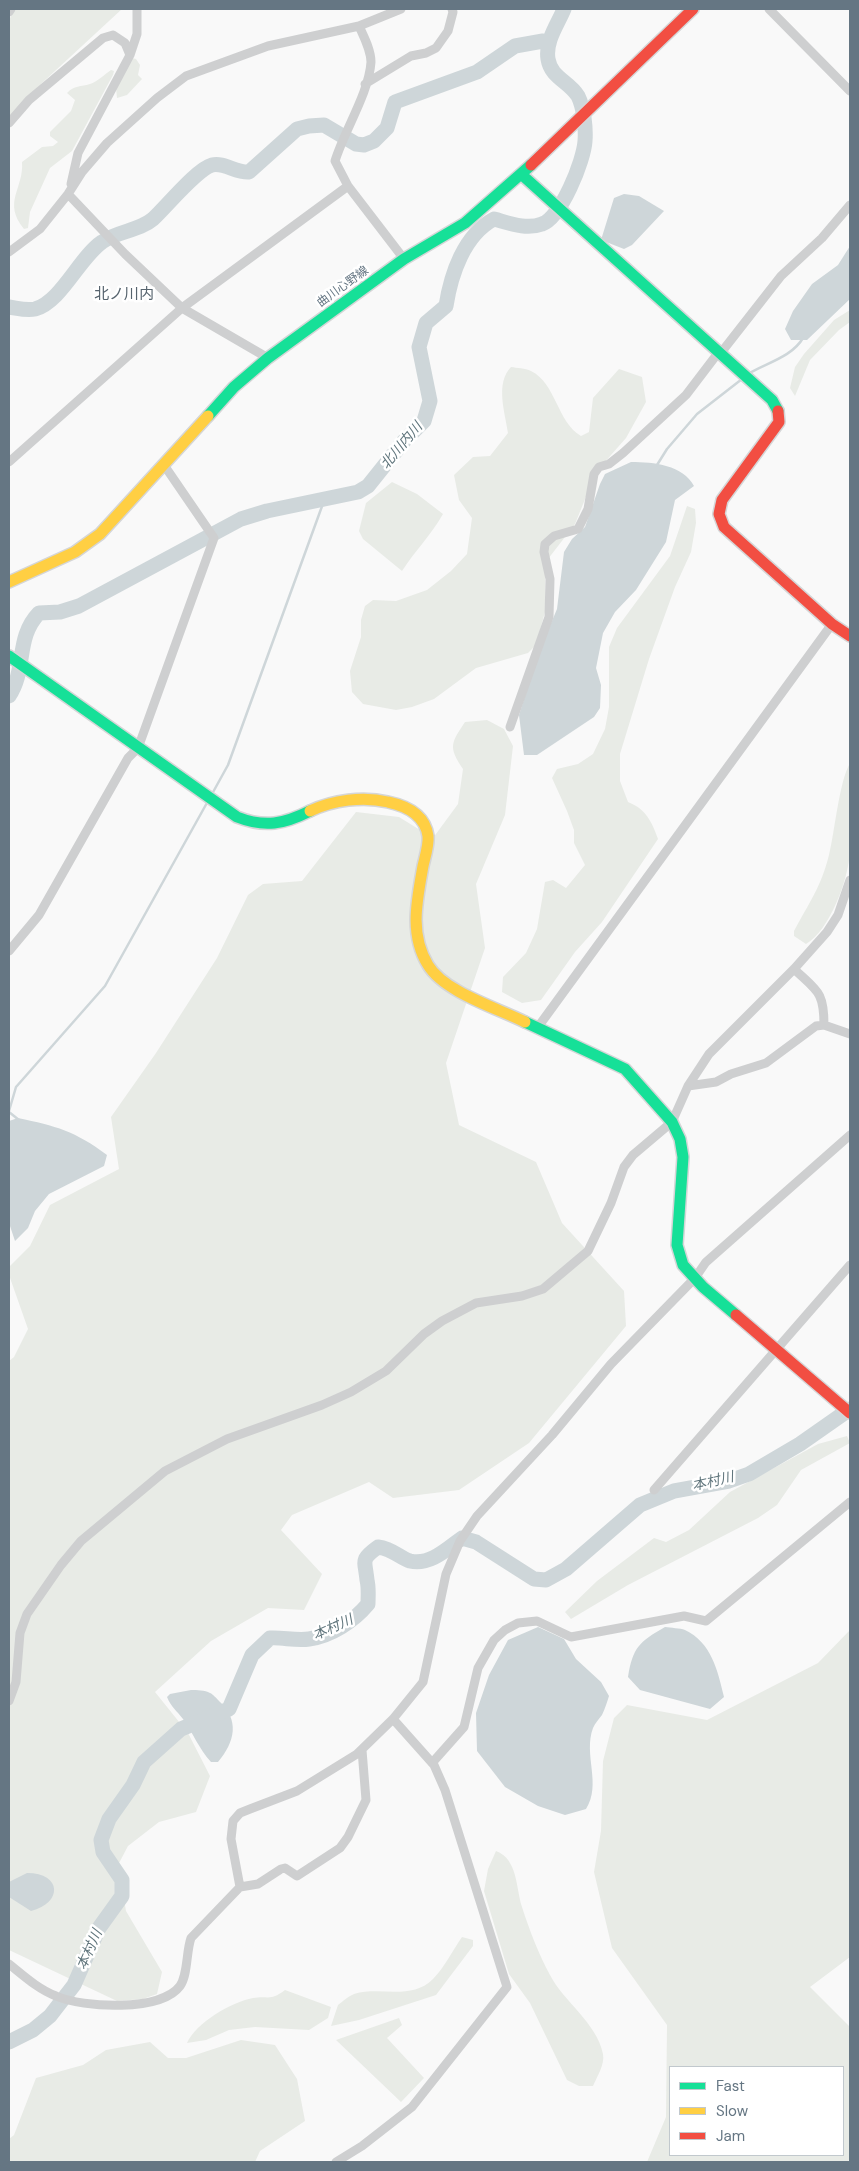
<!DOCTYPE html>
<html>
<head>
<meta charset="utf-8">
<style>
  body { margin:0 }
  #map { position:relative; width:859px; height:2171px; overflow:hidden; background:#f9f9f9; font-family:"DM Sans",sans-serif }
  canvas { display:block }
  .frame { position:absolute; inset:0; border:10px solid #657683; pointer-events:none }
  .legend { position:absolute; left:669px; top:2066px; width:175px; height:90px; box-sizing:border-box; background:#fff; border:1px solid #c1c8cd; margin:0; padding:6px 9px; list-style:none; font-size:15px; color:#657683 }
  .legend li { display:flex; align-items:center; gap:10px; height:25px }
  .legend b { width:25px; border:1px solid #c1c8cd }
</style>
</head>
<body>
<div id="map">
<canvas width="859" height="2171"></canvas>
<div class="frame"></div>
<ul class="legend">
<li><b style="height:6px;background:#16e098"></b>Fast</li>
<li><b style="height:6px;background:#ffcf43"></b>Slow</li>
<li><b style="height:6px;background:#f24e42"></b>Jam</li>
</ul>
</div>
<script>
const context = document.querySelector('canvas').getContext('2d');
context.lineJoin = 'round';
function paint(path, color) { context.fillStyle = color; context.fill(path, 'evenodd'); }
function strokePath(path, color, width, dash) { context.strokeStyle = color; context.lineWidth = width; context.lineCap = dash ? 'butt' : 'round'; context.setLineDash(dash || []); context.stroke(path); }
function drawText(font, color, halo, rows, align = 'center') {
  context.font = font + ' "DM Sans","Noto Sans JP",sans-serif'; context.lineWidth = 5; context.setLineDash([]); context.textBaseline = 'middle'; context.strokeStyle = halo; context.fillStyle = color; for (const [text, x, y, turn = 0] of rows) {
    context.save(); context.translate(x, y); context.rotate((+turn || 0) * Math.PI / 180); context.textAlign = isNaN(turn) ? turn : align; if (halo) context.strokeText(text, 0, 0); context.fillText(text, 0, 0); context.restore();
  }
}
const green = new Path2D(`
  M15,9H122L42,83L9,120V20Z
  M132,58L136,59L140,65L138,75L142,79L127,95L117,98L116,88Z
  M111,70L114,71L113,75L72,151L50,168L30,212L28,228L24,229C2,202 24,189 22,162L42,147L53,146L58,142L50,136V132L71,111L75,100L67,93C74,85 81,87 90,84C97,82 105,74 111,70Z
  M850,310V322L839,330L810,360L795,396L790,388L795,367L804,354L834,320Z
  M511,367C517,368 525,368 531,371C556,383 557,422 581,436L589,432L593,398L619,369L642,377L646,402L626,438L596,472L575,524L548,559L545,576V612L536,645L528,653L476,668L434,699L412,707L396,710L363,704L352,692L350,671L361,637V620L365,606L373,600L396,601L427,590L451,571L467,554L472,518L459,500L454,475L473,457L490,456L508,433C505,412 495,384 511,367Z
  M392,482L417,494L443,514C431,535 415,551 402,571L363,539L359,531L366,503Z
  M687,506L695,509L696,523L691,552L675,587L649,659L620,754V781L628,802C646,809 652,822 658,839L602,922L575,952L541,1000L522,1003L502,992L503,977L526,953L537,929L545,882L553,880L566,888L585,865L574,843V830L567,811L552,778L557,769L578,764L593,754L605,729L609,707V647L617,628L670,556Z
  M487,720L504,729L513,746L505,815L476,884L485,948L446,1063L459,1125L536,1162L562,1223L624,1291L626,1326L529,1443L459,1490L393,1498L369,1482L292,1515L281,1530L322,1574L304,1610L268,1608L211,1641L155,1692L188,1733L210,1776L196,1812L159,1822L128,1846L118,1865L126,1911L162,1972L157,1994L143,1999L117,2001L9,1950V1361L14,1357L28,1329L9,1275V1267L30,1246L50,1205L119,1169L111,1117L156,1053L217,958L248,895L263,884L302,881L356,812L399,817L433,838L458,804L463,769C448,747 451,743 465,722Z
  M850,763C850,792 853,823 850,852C848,880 830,930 806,944L794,936V931C809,903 821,887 829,855C835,831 839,782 850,763Z
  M847,1436L850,1443L801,1470L777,1505L758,1518L628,1585L571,1619L565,1612L597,1581L654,1538L666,1542L689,1530L730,1492L818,1444Z
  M850,1630V1957L810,1987L850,2027V2158L848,2162H647L666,2117L667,2025L612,1948L594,1872L601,1831L603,1761L614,1718L627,1705L707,1720L818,1663ZM670,2067H843V2155H670Z
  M496,1851C518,1859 516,1889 522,1907C529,1929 539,1955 550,1975C564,2002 597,2023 603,2054C605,2064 597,2077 593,2086H579L567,2080L530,2003L509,1974L484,1891L488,1869Z
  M462,1937L473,1940V1946L436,1995L359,2020L331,2026L338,2005C343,2001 349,1996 354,1994C381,1986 411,2001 433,1979C444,1968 453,1950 462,1937Z
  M285,1990L331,2007L328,2018L309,2030L255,2027L229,2030L206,2040L187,2043C196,2023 231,2002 253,1998C269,1995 269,2002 285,1990Z
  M399,2018L402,2025L387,2038L424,2078L401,2102L336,2040Z
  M241,2040L275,2045L297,2079L305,2121L260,2151L255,2162H9V2139L14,2135L36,2078L83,2065L106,2050L150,2042L168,2058H186Z`);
const water = new Path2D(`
  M624,194L639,196L664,211L632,245L624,249L601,240L614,198Z
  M850,246V299L807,340H791L785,329L793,311L812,284L838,265Z
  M631,462C654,462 683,465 694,486L675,500L666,542L636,590L615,612L603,633L596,668L601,685L600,708L594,717L537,755H524L519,715L539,652L557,609L564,552L572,539L585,527L600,484L605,474Z
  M18,1118C56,1126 75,1131 107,1155L104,1166L49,1194L35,1211L28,1228L15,1241L9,1223V1121Z
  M538,1627L564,1639L576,1659L601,1682L609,1696C607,1702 605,1709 602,1715C599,1719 595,1723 593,1728C583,1755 602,1784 586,1809L565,1815L538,1806L505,1787L477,1751L476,1713L489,1675L508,1640Z
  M665,1627C671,1628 680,1628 685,1630C711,1642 718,1671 724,1697L710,1709L640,1690L628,1677C633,1647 639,1642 665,1627Z
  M191,1690C197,1690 205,1690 210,1693C213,1694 217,1699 219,1701C240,1720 235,1742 218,1762H211C199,1749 193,1733 183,1719C177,1711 171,1707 167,1697L170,1694Z
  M27,1873C62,1873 63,1903 31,1911L9,1897V1882Z`);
const stream = new Path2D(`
  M748,374C766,363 792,357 803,338
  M657,465L667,449L697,414L742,379
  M212,794L228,765L325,498
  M9,1111L16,1087L105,986L208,801
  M9,1112L19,1120`);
const river = new Path2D(`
  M9,307C17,308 26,311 35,309C61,302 79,258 102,242C117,231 139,231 153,219C167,206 197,169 212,165C224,162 236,173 249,172L297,129L309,126L324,125L356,144L364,145L374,141L387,128L395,102L477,72L515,46L543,41L548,42
  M9,696C27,669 15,638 39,613L60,612L79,606L241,519L267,511L358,492L368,486L404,441L424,421L430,401L419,347L426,323L446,306C451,274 464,235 494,219C509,223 526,230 542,224C561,218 584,160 585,141C586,129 584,108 578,96C569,81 551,78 548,59C545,41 558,24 564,9
  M9,2042L33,2030L50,2016L74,1985L99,1928L122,1896V1880L103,1852L101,1840L109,1819L133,1785L144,1762L181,1729L229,1709L252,1655L270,1638C282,1637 296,1641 309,1639C331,1636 354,1621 368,1604C368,1597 369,1588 367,1580C365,1560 360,1560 378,1547C393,1549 400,1558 410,1561C430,1566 448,1548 462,1538L476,1542L534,1579L546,1580L566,1569L640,1505L674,1491L729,1481L749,1474L800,1444L850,1409`);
const street = new Path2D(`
  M769,9L850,91
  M9,12L11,9
  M359,26C364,37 371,50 371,62C369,93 344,131 335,161L348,186L404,259
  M365,84L411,56L426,53L436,48L448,31L453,12L452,9
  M9,123L29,100L103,38L113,35L125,43L130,55
  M71,184L78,153L130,55L137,34V9
  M68,194L125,254L182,308L268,358
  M9,252L40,229L68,194L82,172L107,143L157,98L186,76L268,46L359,26L401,9
  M720,354L781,276L822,238L850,205
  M9,462L182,308L348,186
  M510,727L549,617L550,579L544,552L545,544L554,536L578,529L588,509L594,474L599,467L609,464L623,453L686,395L718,353
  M9,951L39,915L128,758L138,748L214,538L164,465
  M794,969C817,991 824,991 824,1025
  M538,1027L832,624
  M688,1086L716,1082L731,1074L766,1063L816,1026L824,1025L850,1034
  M654,1490L850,1265
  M9,1701L16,1682L20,1633L27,1614L61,1565L81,1541L165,1471L227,1439L322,1405L351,1392L386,1371L424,1334L442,1321L476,1303L522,1296L543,1289L588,1251L611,1203L624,1167L633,1155L672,1122L688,1086L709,1054L794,969L827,932L838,915L850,880
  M432,1763L464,1727L478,1668L494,1640L505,1630L518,1623L537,1621L571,1637L684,1616L706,1621L850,1502
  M240,1887L258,1884L281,1869L285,1868L297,1876L340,1848L348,1837L366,1800L362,1750
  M9,1964C24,1976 38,1989 56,1996C83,2008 161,2012 180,1986C188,1975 186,1952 191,1938L240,1887L231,1839L233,1821L240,1813L250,1809L297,1791L357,1754L393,1719L423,1682L446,1574L460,1541L477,1516L552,1435L611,1364L695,1278L706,1262L850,1135
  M336,2162L362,2146L412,2107L507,1987L445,1790L434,1765L393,1719`);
const fast = new Path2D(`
  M521,174L772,400L778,411
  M208,416L234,387L268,358L404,259L465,223L531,165
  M9,656L237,817C265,828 284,824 310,811
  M525,1022L625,1069L672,1122L680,1139L683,1157L677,1245L683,1265L703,1287L736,1315`);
const slow = new Path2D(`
  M9,582L75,552L100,534L208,416
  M310,811C333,800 363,796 388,802C407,806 425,815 428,836C429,845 425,857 423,866C417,900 409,934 428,965C444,992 497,1008 525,1022`);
const jam = new Path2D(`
  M531,165L693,9
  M778,411L779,422L722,500L719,514L724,527L832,624L850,636
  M736,1315L850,1413`);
const streetNames = [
  ["曲川心野線",343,287,-36]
];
const waterNames = [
  ["北川内川",402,446,-50],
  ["本村川",713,1482,-13],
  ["本村川",333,1628,-24],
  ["本村川",90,1950,-66]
];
const quarterNames = [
  ["北ノ川内",124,295]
];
paint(green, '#e8ebe6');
paint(water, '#ced6d9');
strokePath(stream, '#ced6d9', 2.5);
strokePath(river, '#ced6d9', 15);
strokePath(fast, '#d5d6d7', 14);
strokePath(slow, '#d5d6d7', 14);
strokePath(jam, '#d5d6d7', 14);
strokePath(street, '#cecfd0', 9);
strokePath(fast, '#16e098', 11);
strokePath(slow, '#ffcf43', 11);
strokePath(jam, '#f24e42', 11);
drawText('12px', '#657683', '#fff', streetNames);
drawText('italic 14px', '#60757c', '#fff', waterNames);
drawText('15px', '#57646e', '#fff', quarterNames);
</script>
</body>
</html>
